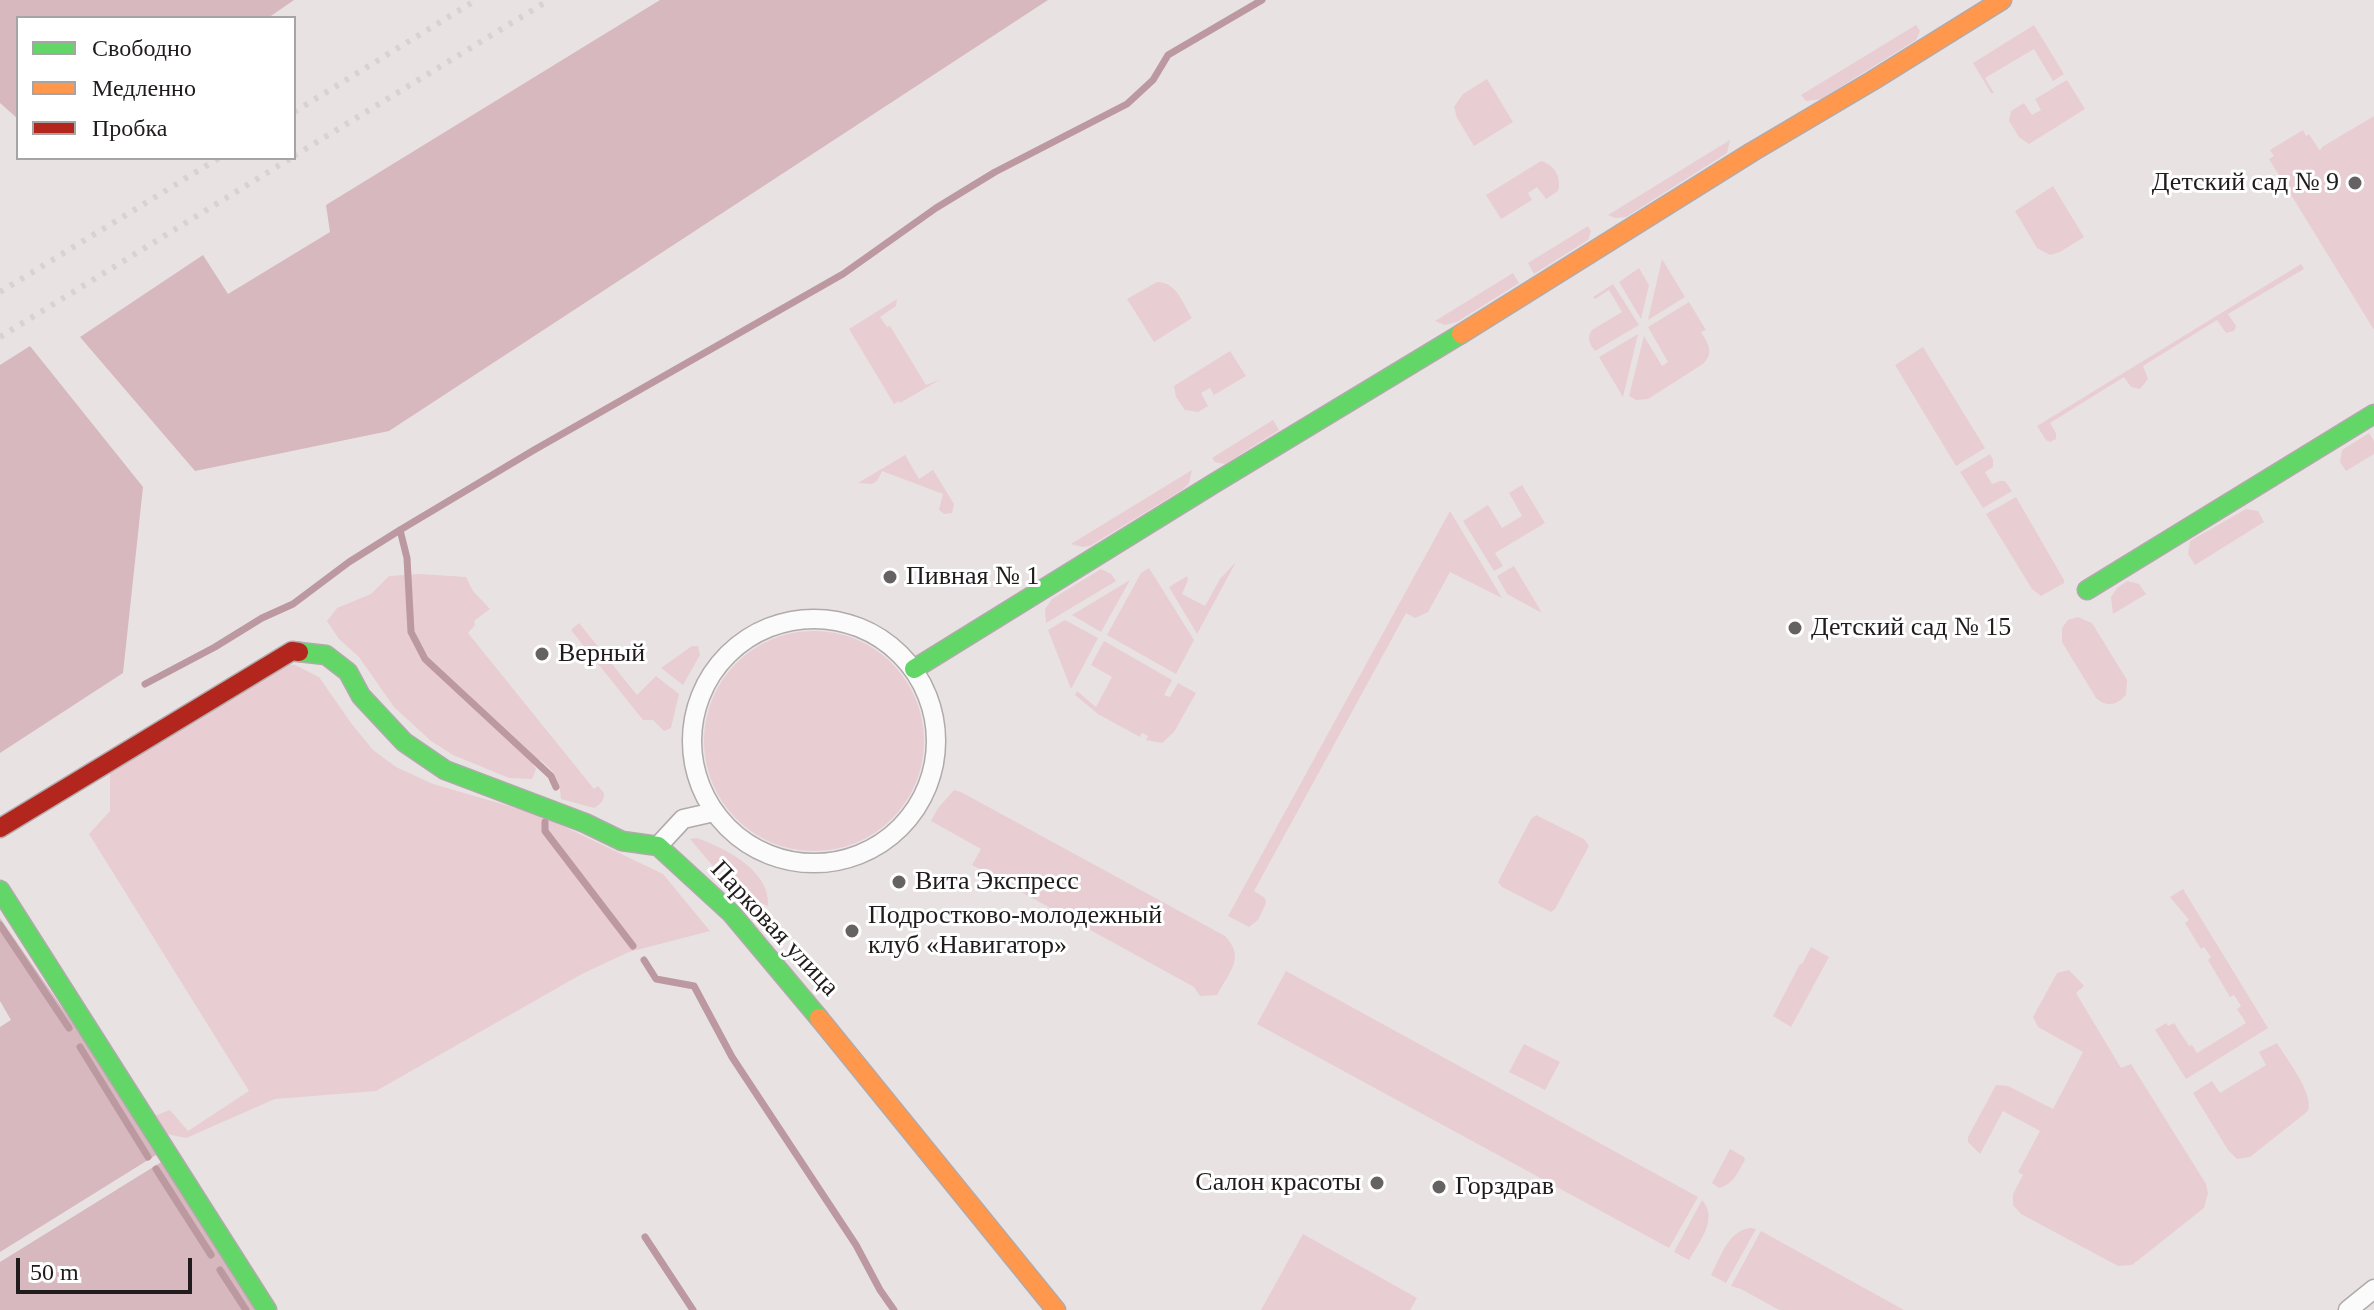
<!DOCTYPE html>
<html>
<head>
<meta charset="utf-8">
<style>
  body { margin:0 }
  #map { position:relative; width:2374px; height:1310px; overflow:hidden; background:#e9e2e3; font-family:Georgia,serif }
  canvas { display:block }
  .legend { position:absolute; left:16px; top:16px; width:280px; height:144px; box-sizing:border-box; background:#fff; border:2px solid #a6a4a4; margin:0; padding:10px 14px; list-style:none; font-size:24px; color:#201b1c }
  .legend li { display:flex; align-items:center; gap:16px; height:40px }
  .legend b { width:40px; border:2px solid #a6a4a4 }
  .scale { position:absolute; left:16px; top:1258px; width:176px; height:36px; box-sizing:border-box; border:4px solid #201b1c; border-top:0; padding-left:10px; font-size:24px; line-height:28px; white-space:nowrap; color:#201b1c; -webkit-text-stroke:6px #fff; paint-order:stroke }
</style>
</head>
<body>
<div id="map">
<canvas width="2374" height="1310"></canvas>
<ul class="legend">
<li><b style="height:10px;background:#63d668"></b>Свободно</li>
<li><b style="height:10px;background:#ff974d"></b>Медленно</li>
<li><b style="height:10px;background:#b3261e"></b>Пробка</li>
</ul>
<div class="scale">50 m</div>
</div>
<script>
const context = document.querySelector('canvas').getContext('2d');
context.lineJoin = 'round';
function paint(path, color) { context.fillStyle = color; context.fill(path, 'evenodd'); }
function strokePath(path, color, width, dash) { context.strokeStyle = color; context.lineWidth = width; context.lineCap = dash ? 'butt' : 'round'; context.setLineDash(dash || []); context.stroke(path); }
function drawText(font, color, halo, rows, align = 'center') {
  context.font = font + ' Georgia,serif'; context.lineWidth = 6; context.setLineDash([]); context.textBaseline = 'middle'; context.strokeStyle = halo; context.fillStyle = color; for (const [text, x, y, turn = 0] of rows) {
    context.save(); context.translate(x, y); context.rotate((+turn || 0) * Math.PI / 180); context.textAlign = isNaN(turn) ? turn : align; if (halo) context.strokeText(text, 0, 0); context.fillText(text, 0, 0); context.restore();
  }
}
const green = new Path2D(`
  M1916,25L1920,31L1916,40L1821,99L1806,101L1801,95Z
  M2034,25L2064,74L2053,81L2034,49L1985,78L1994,93H1991L1973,63Z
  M1487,79L1513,122L1474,146L1457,118L1454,107L1463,94Z
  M2067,80L2085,109L2029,144L2019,137L2009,121L2011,111L2024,103L2032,115L2041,110L2035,99Z
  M2374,116V330L2269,159L2274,156L2270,150L2303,130L2306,136L2309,134L2320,151L2322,147Z
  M1730,140L1727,153L1626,217L1615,218L1608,215Z
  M1541,161C1555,165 1562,178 1558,191L1546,199L1537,187L1528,193L1532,200L1501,219L1486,195Z
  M2053,186L2084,237L2060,252L2050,255L2037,248L2015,211Z
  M1588,226L1591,231L1588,240L1534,274L1528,263Z
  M1662,259L1685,297L1648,320Z
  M2301,264L2304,269L2228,314L2236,326L2234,331L2226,333L2217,320L2143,366L2148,379L2140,389L2131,387L2124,377L2050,423L2056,433V439L2050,442L2046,440L2037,426Z
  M1639,268L1649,285L1641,319L1619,282Z
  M1513,273L1519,283L1457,322L1445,325L1435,321Z
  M1157,282C1177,282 1183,304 1192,318L1154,342L1127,299Z
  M1613,284L1639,325L1595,351C1590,344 1586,338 1592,330L1622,312L1609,290L1595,299L1593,297Z
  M897,299L896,306L880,317L887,327L890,326L926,385L941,379L900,403L899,401L894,404L849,329Z
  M1689,302L1706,330L1701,332C1709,344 1714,353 1703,364L1648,399L1636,400L1629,396L1644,336L1662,366L1668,362L1648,327Z
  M1638,334L1623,397L1599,357Z
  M1923,347L1985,448L1956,466L1895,365Z
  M1230,351L1246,376L1214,395L1210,388L1201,393L1208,406L1198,412L1185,410L1176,397L1174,386Z
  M1273,420L1279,430L1225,464L1215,462L1212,458Z
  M2369,433L2374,441V454L2346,471L2340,462L2342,450Z
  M1990,454L1993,460V467L1985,472L1992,484L2000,481H2005L2012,491L1983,508L1960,472Z
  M905,455L919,479L933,470L954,504L952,513L944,514L939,510L943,494L882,471L877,481L872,484L858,483Z
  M1192,470L1189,483L1182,490L1090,546L1083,547L1071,544Z
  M1522,485L1545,523L1495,553L1503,566L1494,571L1463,521L1488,505L1502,528L1522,516L1509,493Z
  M2016,497L2064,580V583L2041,596L2032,589L1986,514Z
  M2246,509L2258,511L2264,522L2195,565L2188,554L2190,541Z
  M1450,511L1502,598L1450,572L1428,612L1415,618L1406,613L1254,891L1265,898L1266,903L1258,920L1249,927L1228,916Z
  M1236,562L1197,634L1169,587L1187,576L1188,580L1182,594L1205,606L1220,579Z
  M1514,566L1542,613L1507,594L1497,576Z
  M1149,568L1194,640L1176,674L1107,635L1141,573Z
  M1101,569L1111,574L1116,581L1046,623L1045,609L1052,599Z
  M419,574L466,577L473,591L490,609L474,621L475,625L468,633L594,789L598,786L604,793C604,801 601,804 594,808L561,799C560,781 555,771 540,760L533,764L536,769L532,779L509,778L453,755L431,741L394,707L359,657L339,639L327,621L337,608L371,594L389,576Z
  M1130,580L1101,632L1072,615Z
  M2127,581L2139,584L2146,594L2113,614L2111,597L2117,588Z
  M2078,617L2092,623L2127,680L2126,695C2117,705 2107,708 2096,698L2062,642V628L2068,620Z
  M1065,620L1098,638L1071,689L1048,630Z
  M579,623L637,695L656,676L679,694L671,728L664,731L653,720H643L571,630Z
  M704 741a110 110 0 1 1 220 0a110 110 0 1 1-220 0Z
  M1104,641L1172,680L1164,695L1170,697L1178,683L1196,693L1174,732L1162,743L1146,740L1148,736L1142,733L1140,737L1098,714L1075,695L1077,691L1096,707L1112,677L1091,665Z
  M692,646H698L700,655L683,685L661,668Z
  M277,663L295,665L319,677L351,723L373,750L396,767L433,784L540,815L663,874L710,931L629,952L582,974L376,1091L275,1099L186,1138L162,1133L154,1116L170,1110L188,1131L249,1091L89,834L110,811V772Z
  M954,790L961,792L1225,936C1246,958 1229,972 1217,995L1200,996L1194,987L972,865L981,849L931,821L938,808Z
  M1536,815L1584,839L1589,846L1555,909L1551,912L1502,887L1498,882L1531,819Z
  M697,838C725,848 771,871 768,906L743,895L741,882L724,863L722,871H717L690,839Z
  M2183,889L2268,1028L2186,1079L2155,1030L2166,1023L2168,1026L2174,1023L2189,1046L2192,1045L2197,1053L2246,1023L2237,1009L2241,1006L2234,995L2230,997L2208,960L2211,957L2204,947L2201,949L2185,923L2189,920L2170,897Z
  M1811,947L1829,957L1791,1027L1773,1016L1800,964H1802Z
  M2069,970L2084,986L2076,993L2121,1068L2131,1064L2206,1184L2208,1193L2204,1208L2132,1265L2118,1266L2021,1214L2013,1205V1194L2023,1175L2018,1172L2040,1131L2003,1111L1980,1154L1968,1142V1137L1996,1085L2008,1086L2053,1109L2083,1052L2038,1027L2033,1017L2057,973Z
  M1286,971L1698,1197L1669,1248L1257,1024Z
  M2277,1043C2287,1060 2314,1093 2308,1111L2250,1157L2237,1159L2228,1150L2193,1093L2212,1081L2220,1093L2266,1065L2259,1052Z
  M1524,1044L1560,1062L1545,1090L1509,1072Z
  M1730,1149L1744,1157L1745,1160C1737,1173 1734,1184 1719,1188L1712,1183Z
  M1702,1200C1719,1219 1699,1242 1689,1260L1674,1252Z
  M1751,1228L1756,1229L1726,1283L1711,1275C1721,1257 1728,1230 1751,1228Z
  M1761,1231L1904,1310H1779L1741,1289L1731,1286Z
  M1303,1234L1417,1298L1410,1310H1261Z`);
const forest = new Path2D(`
  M0,0H294L268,18H18V119L0,103Z
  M660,0H1048L389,431L195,471L80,337L203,255L228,294L330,232L326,205Z
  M30,346L143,487L123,673L0,753V365Z
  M0,918L83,1038L156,1155L0,1252V1027L11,1020L0,1001Z
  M163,1161L257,1310H0V1262Z`);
const stream = new Path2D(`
  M400,530L407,558L411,632L425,659L551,776L556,787
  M145,684L215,647L262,618L293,604L349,562L400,530L534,450L843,274L936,208L995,172L1127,104L1153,80L1168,55L1262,0
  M545,822V831L633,946
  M0,925L69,1028
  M644,960L656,979L694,986L732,1057L856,1245L880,1290L894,1310
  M80,1047L148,1157
  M156,1169L211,1255
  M645,1237L693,1310
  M220,1270L246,1310`);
const street = new Path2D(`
  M692 741a122 122 0 1 1 244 0a122 122 0 1 1-244 0Z
  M658,846L683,819L714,812
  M2348,1310L2374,1289`);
const fast = new Path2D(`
  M2087,590L2374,414
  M299,652L326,655L348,672L361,696L404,742L445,770L585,823L622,841L658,846L731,913L819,1018
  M914,669L1213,484L1461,334
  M0,890L267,1310`);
const slow = new Path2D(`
  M1461,334L1752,152L1872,81L2002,0
  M819,1018L1056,1310`);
const jam = new Path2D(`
  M0,828L292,651L299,652`);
const rail = new Path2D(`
  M294,112L476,0
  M294,156L549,0
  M0,292L219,158
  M0,337L291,158`);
const markers = [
  [2355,183,8,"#666162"],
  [890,577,8,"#666162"],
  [1795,628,8,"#666162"],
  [542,654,8,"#666162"],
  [899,882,8,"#666162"],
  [852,931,8,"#666162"],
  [1377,1183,8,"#666162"],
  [1439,1187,8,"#666162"]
];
const poiNames = [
  ["Детский сад № 9",2339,183,"right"],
  ["Пивная № 1",906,577],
  ["Детский сад № 15",1811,628],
  ["Верный",558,654],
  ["Вита Экспресс",915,882],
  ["Подростково-молодежный",868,916],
  ["клуб «Навигатор»",868,946],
  ["Салон красоты",1361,1183,"right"],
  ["Горздрав",1455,1187]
];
const streetNames = [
  ["Парковая улица",774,929,47]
];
paint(green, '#e8cdd3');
paint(forest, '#d6b8be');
strokePath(stream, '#bc98a0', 7);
strokePath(street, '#b0aaab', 21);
strokePath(fast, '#b0aaab', 21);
strokePath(slow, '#b0aaab', 21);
strokePath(jam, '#b0aaab', 21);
strokePath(street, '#fcfbfb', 18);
strokePath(fast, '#63d668', 18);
strokePath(slow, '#ff974d', 18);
strokePath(jam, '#b3261e', 18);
strokePath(rail, '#d5d3d3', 6, [4, 8]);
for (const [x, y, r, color] of markers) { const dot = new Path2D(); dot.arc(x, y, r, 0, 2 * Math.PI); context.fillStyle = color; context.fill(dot); strokePath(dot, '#fff', 3); }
drawText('26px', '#201b1c', '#fff', poiNames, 'left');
drawText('26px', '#201b1c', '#fff', streetNames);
</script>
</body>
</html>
